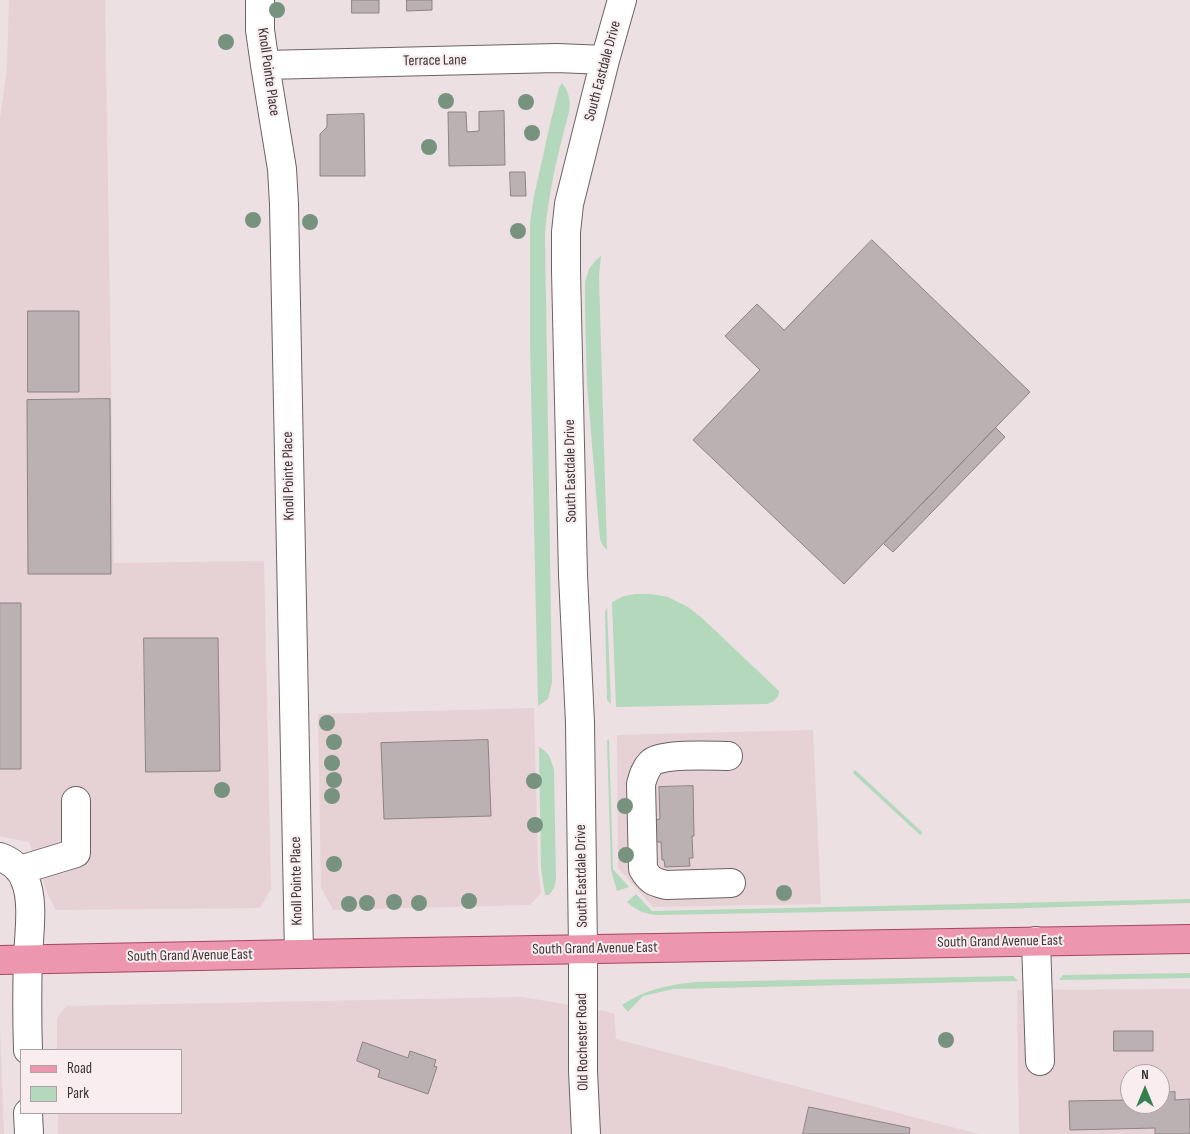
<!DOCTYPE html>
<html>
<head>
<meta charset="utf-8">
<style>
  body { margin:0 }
  #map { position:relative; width:1190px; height:1134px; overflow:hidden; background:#ece0e2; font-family:"Sofia Sans Condensed",sans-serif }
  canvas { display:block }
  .legend { position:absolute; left:20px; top:1049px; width:162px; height:65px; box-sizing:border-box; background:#f9edef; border:1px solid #ada3a5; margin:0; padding:6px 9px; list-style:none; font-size:15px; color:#3a3536 }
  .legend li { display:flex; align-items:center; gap:10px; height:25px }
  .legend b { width:25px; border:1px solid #ada3a5 }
  .north { position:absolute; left:1120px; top:1064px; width:50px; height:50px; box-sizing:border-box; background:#f9edef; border:1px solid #ada3a5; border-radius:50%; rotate:0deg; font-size:14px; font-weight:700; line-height:20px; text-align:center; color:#3a3536 }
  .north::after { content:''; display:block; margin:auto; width:18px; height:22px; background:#34804f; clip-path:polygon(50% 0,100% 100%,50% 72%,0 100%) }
</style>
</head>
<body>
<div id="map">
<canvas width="1190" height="1134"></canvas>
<ul class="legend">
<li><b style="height:6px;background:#ec97ad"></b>Road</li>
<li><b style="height:14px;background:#b4d8bc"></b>Park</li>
</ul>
<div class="north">N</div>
</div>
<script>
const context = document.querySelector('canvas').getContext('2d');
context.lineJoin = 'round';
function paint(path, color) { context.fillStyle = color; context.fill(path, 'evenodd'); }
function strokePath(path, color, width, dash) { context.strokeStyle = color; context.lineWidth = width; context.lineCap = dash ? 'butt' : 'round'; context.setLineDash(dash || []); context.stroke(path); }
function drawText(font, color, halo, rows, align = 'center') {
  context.font = font + ' "Sofia Sans Condensed",sans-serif'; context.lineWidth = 4; context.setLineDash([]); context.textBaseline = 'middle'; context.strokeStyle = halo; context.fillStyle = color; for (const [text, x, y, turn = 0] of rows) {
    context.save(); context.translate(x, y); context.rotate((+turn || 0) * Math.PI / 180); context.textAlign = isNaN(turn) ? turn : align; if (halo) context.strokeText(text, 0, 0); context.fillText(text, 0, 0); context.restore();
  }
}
const built = new Path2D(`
  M9,0H105L114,563L264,561L271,889L260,908L56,910L49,897L29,842L0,836V118L7,69Z
  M534,708L538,869L541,893L530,905L333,910L321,887L318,714Z
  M813,730L821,904L653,907L618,868L617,735Z
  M1190,989V1134H1019L1017,990ZM1130,1074H1160V1104H1130Z
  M523,997L614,1013L616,1039L978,1134H58V1113H181V1050H57V1019L66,1006Z
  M0,1027L4,1134H0Z`);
const green = new Path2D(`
  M562,83C569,92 571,101 569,112C558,153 548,193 545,235L552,683L548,699L538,706L530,344V223L534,196L551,120L559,88Z
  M601,256L599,276L607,550L603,546L600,539L597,505L587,384L585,312V282L589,269L596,260Z
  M636,594H651L668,597L688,607L702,618L779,691C779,699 773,702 767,704L616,707L612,602L624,596Z
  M607,607L611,704L607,700L605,612Z
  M609,739L613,869L629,887L617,891L611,870L607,741Z
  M539,747C549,752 551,759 554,770L556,880L554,888L549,895H545L541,868Z
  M855,770L922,832V834L920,835L854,774L853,772Z
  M636,894L652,911L1190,899V903L996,909L656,915C645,914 635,910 627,902Z
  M1190,973V978L1059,980L1063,975Z
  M1013,976L1018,981L673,989L643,996L628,1012L622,1005C646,989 668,985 696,982Z`);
const building = new Path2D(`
  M352,0H379V13H352Z
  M407,0H432V10L407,11Z
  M504,111L505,165L449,166L448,112H466L467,132L479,131V112Z
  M364,114L365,176H320V134L327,127V115Z
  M510,172H525L526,196H511Z
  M872,240L1030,392L844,584L693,440L760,370L725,336L757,304L784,330Z
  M28,311H79V392H28Z
  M110,399L111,574H28L27,400Z
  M996,428L1005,437L893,552L884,544Z
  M0,603H21V769H0Z
  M144,638H218L220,771L146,772Z
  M488,740L491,816L384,819L381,743Z
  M693,786L694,836H692L693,858H689L690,866L665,867L664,860H662L661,842H654V820L660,819L659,787Z
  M1114,1031H1153V1051H1114Z
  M363,1042L408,1058L410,1051L436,1060L434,1066L437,1067L428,1094L378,1077L380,1070L357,1061Z
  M1175,1092V1100L1190,1099V1134H1155V1128L1070,1130L1069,1101L1130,1100V1104H1160V1093Z
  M809,1107L910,1128L909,1134H803Z`);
const minor = new Path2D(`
  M260,0V30L265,65L282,169L284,204L299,954
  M265,65L557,58L605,60
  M728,756C713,756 660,753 651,763C645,769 643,777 641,784L643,869C650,881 654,882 666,885L731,883
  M0,857C11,861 21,869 25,880C34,900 29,934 28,957C27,988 27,1019 28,1050
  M20,870L76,853V801
  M1036,941L1040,1061
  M28,1113L29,1134
  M586,1134L583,1071V949L580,723L573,575L566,271V232L569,204L605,60L622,0`);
const major = new Path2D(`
  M0,960L299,954L1190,939`);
const trees = [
  [277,10],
  [226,42],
  [446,101],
  [526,102],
  [532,133],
  [429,147],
  [253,220],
  [310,222],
  [518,231],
  [327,723],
  [334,742],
  [332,763],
  [334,780],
  [534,781],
  [222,790],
  [332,796],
  [625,806],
  [535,825],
  [626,855],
  [334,864],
  [784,893],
  [469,901],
  [394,902],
  [367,903],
  [419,903],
  [349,904],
  [946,1040]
];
const streetNames = [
  ["Terrace Lane",435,61,-1],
  ["South Eastdale Drive",603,71,-75],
  ["Knoll Pointe Place",268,72,82],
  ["South Eastdale Drive",571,471,-91],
  ["Knoll Pointe Place",289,476,-91],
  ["South Eastdale Drive",582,876,-91],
  ["Knoll Pointe Place",297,881,-91],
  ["South Grand Avenue East",1000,942,-1],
  ["South Grand Avenue East",595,949,-1],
  ["South Grand Avenue East",190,956,-1],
  ["Old Rochester Road",583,1042,-91]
];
paint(built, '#e6d1d4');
paint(green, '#b4d8bc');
paint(building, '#bcb1b2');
strokePath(building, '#8d8284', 1);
strokePath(minor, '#6c6264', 30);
strokePath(major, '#a54760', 30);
strokePath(minor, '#fff', 28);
strokePath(major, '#ec97ad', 28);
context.fillStyle = '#779380';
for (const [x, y] of trees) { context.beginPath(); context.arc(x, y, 8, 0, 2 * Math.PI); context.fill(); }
drawText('15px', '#3a3536', '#f9edef', streetNames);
</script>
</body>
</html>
